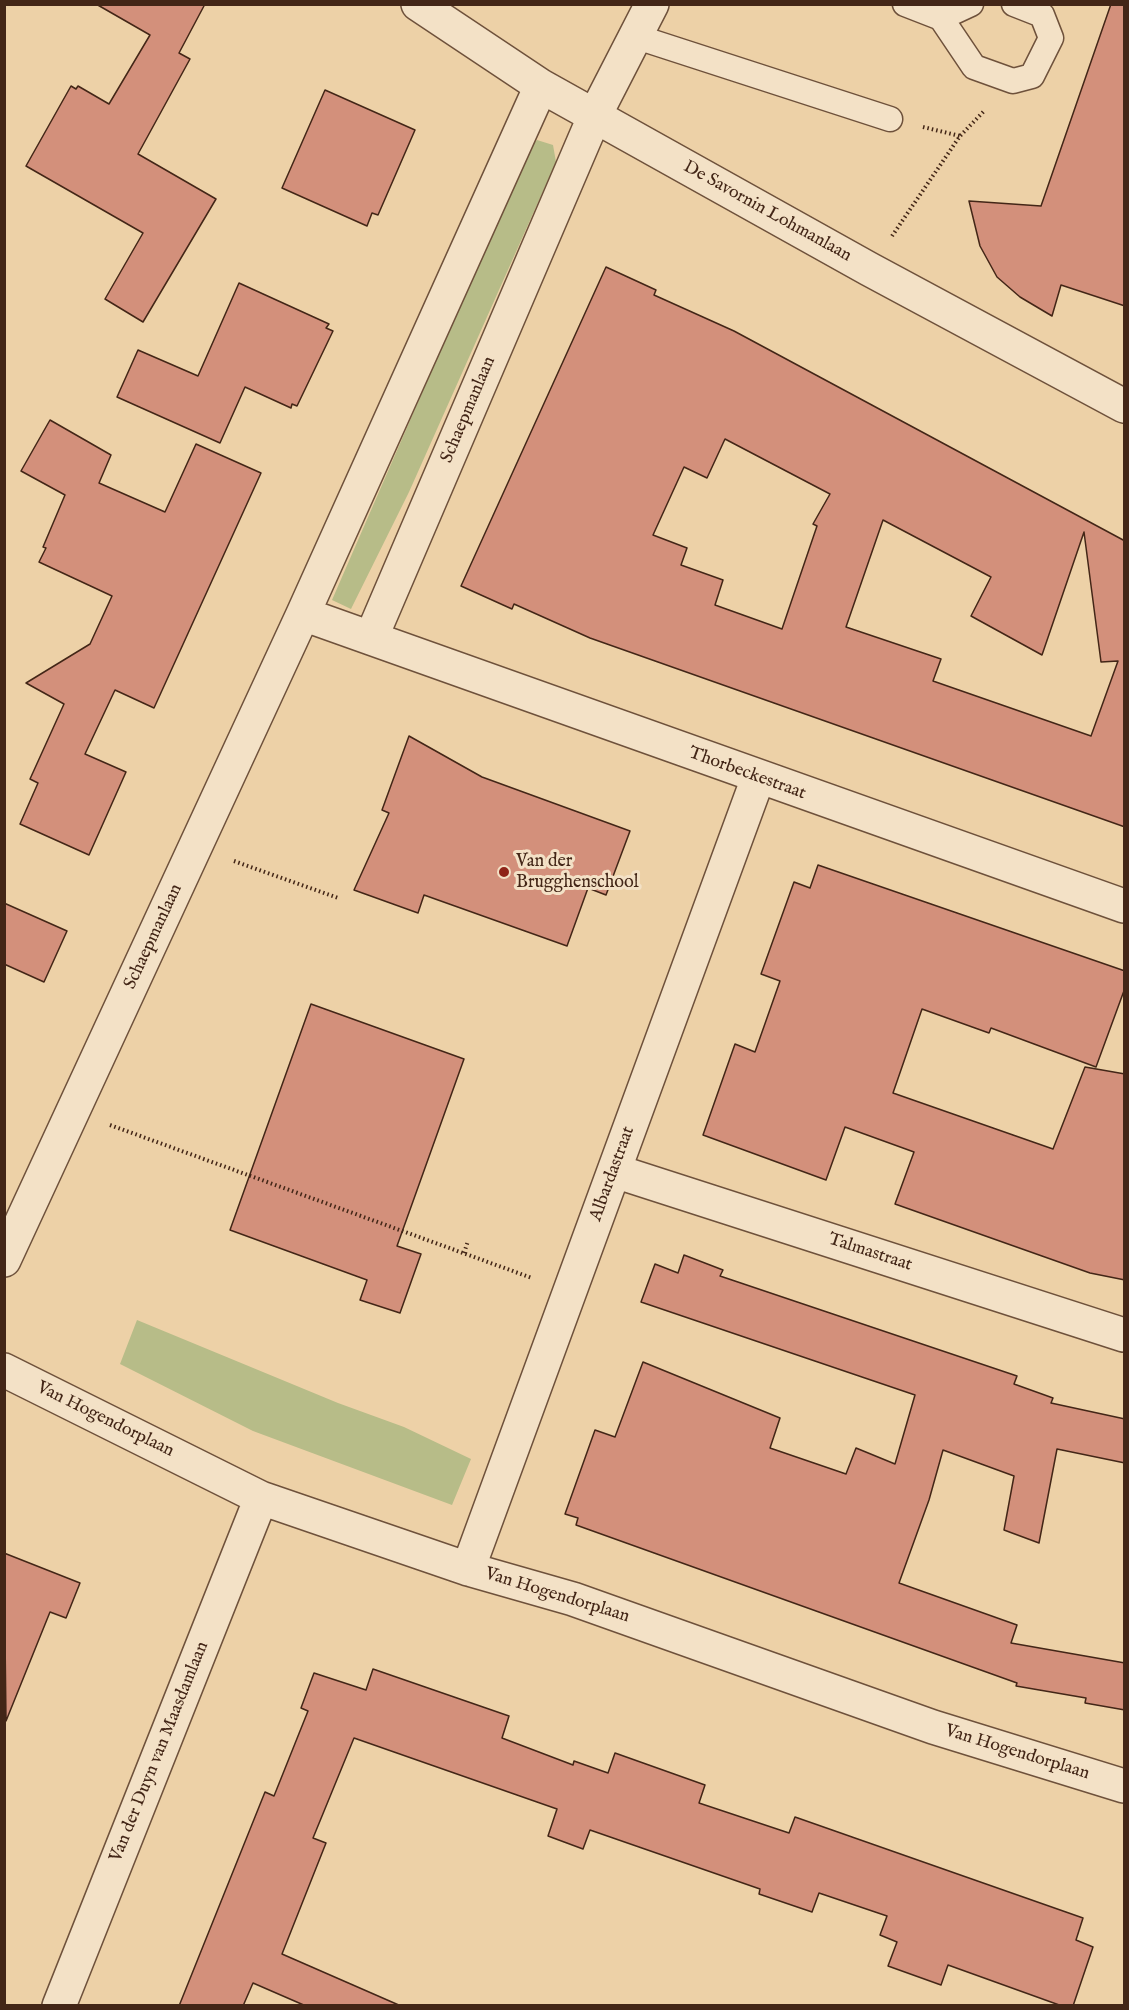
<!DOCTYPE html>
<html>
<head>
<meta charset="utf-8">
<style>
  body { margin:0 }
  #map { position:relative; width:1129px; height:2010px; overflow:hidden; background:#edd1a7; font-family:"IM FELL English",serif }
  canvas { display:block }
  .frame { position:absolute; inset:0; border:6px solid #432617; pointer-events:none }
</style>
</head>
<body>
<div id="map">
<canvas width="1129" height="2010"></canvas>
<div class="frame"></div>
</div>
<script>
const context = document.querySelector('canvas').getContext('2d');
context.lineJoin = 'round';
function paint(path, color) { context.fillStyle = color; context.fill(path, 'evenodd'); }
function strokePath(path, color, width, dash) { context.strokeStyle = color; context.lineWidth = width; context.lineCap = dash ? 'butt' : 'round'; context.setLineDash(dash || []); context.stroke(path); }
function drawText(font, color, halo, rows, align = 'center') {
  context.font = font + ' "IM FELL English",serif'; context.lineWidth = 6; context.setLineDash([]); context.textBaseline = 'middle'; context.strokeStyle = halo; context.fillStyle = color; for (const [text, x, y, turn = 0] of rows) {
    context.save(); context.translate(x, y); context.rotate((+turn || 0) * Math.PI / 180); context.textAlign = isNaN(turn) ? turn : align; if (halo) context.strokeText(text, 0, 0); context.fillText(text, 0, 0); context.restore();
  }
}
const green = new Path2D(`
  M537,140L553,145L556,162L409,492L351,609L332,600L528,149Z
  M137,1320L338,1403L404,1427L471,1459L452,1505L253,1431L120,1364Z`);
const building = new Path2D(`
  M96,4H205L179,53L190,59L138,154L216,199L143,322L105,299L143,233L26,166L71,86L76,89L78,86L109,104L150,35Z
  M1111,4H1125V306L1061,285L1052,316L1020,297L997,277L980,246L969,201L1041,206Z
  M325,90L415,130L378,215L372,213L367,226L282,188Z
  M606,267L656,290L654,295L734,331L1125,541V827L590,638L514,604L512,609L461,586ZM725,439L830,494L813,524L817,526L782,629L715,605L723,580L681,565L687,548L653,535L684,467L707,478ZM883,520L991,577L971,616L1042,655L1084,532L1101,662L1118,661L1091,736L933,681L941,659L846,627Z
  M239,283L329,324L326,328L333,331L297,406L292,404L291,408L245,387L220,443L117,397L138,350L198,376Z
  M50,420L111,455L99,483L165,512L196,444L261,473L154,708L115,690L85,754L126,772L89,855L20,824L38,783L30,779L64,704L26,683L90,644L112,596L39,562L46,548L43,547L65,495L21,471Z
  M409,736L482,777L630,831L606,895L588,888L567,946L424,895L418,913L354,890L389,813L382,810Z
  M818,865L1125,971V988L1096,1067L991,1028L989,1033L922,1009L893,1093L1053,1149L1085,1067L1125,1074V1280L1090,1273L895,1204L914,1152L845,1127L826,1180L703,1135L735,1044L755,1052L780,981L761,974L794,882L810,888Z
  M4,903L67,931L44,982L4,964Z
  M311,1004L464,1059L397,1246L421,1254L400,1313L360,1300L367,1280L230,1230Z
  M684,1255L723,1270L720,1276L1017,1376L1014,1384L1053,1398L1051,1403L1125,1419V1463L1057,1449L1039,1543L1004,1530L1014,1476L943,1450L929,1500L899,1583L1017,1625L1011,1643L1125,1663V1710L1085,1703L1086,1698L1016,1686L1017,1683L576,1525L578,1518L565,1514L595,1430L615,1437L643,1362L780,1418L770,1448L846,1474L856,1448L895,1464L915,1395L641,1302L655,1264L678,1273Z
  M4,1553L80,1583L66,1618L50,1612L6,1721Z
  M373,1669L509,1716L502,1738L573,1765L574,1761L608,1773L615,1753L705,1785L699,1803L789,1833L795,1817L1083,1918L1076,1940L1093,1947L1073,2006H1062L948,1965L941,1985L888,1966L897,1942L880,1935L887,1916L819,1893L812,1912L759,1894L760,1889L590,1830L583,1849L548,1836L557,1809L354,1738L313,1838L326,1843L282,1954L401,2006H306L253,1983L243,2006H179L265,1792L274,1796L308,1711L301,1708L314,1673L366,1690Z`);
const path = new Path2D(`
  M923,127L960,136
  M892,236L960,136L985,110
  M234,861L338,898
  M110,1125L532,1278
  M464,1253L468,1241`);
const lane = new Path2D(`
  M905,4L941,18L974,67L1013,81L1032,76L1051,38L1042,15L1014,4
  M941,18L971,4
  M634,36L890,119`);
const street = new Path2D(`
  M418,4L541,86L869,269L1124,406
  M303,614L1124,906
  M371,638L595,115L652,4
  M615,1171L1124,1335
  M4,1260L303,614L541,86
  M4,1370L261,1498L468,1569L573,1599L933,1727L1124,1786
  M468,1569L758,778
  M59,2006L261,1498`);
const markers = [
  [504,872,6,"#8f2418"]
];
const streetNames = [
  ["De Savornin Lohmanlaan",767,212,29],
  ["Schaepmanlaan",469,410,-67],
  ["Thorbeckestraat",747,774,20],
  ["Schaepmanlaan",154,937,-65],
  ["Albardastraat",613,1174,-70],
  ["Talmastraat",870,1253,18],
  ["Van Hogendorplaan",105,1420,26],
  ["Van Hogendorplaan",557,1596,17],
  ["Van der Duyn van Maasdamlaan",160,1752,-68],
  ["Van Hogendorplaan",1017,1753,17]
];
const poiNames = [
  ["Van der",516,862],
  ["Brugghenschool",516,883]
];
paint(green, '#b7bc88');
paint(building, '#d3907b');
strokePath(building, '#432617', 1.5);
strokePath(lane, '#6e513b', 27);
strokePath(street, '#6e513b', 36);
strokePath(path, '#432617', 4, [1.5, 3]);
strokePath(lane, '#f3e1c6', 24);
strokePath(street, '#f3e1c6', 33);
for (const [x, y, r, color] of markers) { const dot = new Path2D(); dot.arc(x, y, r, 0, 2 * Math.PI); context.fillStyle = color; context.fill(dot); strokePath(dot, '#f3e1c6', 2); }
drawText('18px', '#432617', '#f3e1c6', streetNames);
drawText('18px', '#432617', '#f3e1c6', poiNames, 'left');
</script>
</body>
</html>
